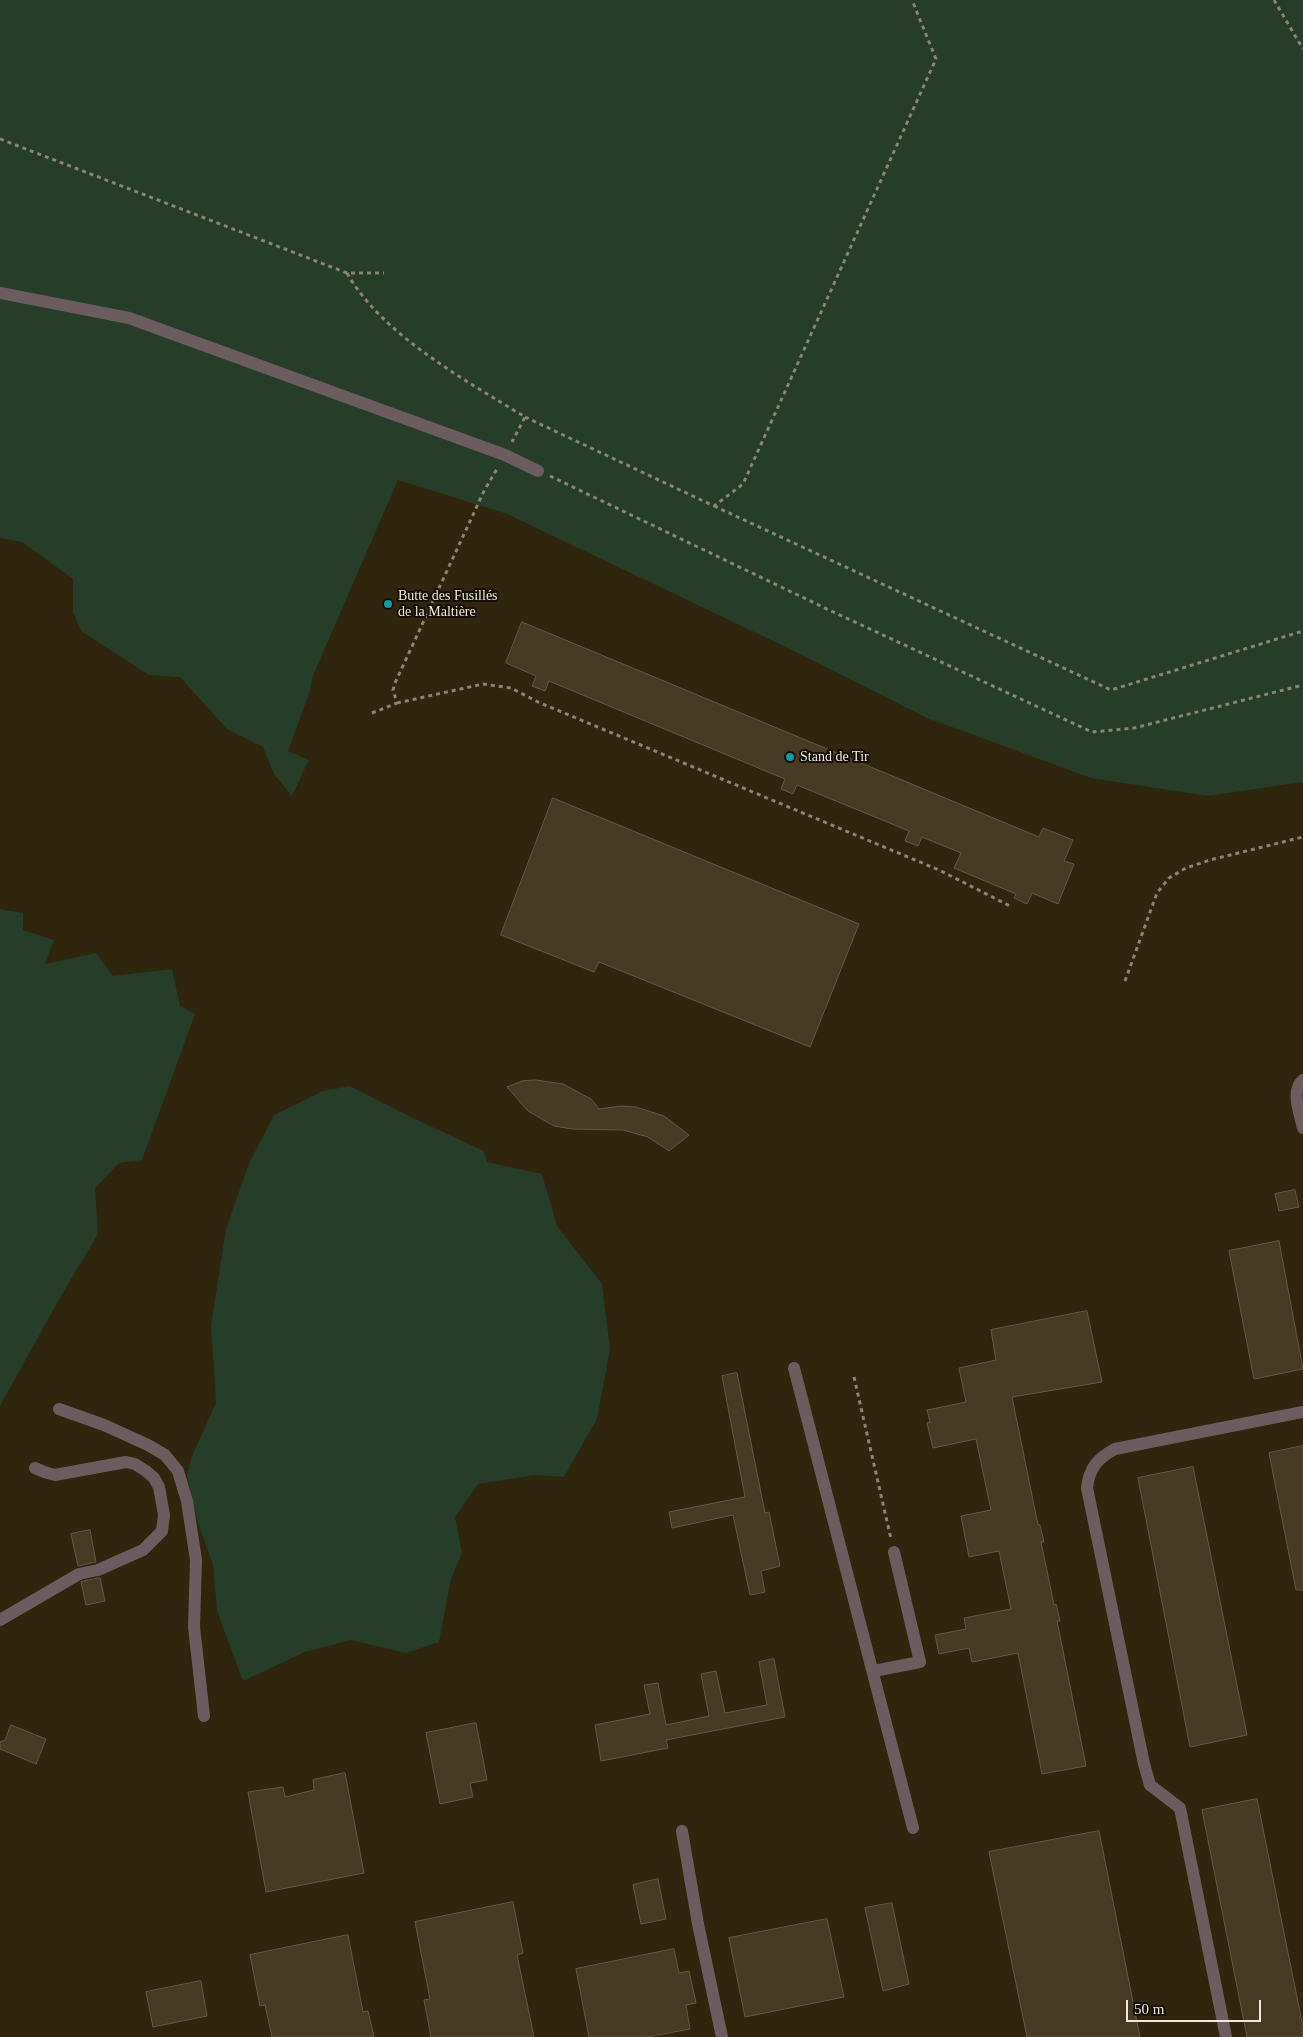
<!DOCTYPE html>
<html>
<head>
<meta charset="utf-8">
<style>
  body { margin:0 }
  #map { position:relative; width:1303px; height:2037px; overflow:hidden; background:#30250d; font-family:"Times New Roman",serif }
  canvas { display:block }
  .scale { position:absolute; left:1126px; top:2000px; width:135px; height:22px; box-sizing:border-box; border:2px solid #f0e9db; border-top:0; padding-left:6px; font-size:15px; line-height:18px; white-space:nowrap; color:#f0e9db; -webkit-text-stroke:4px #130f05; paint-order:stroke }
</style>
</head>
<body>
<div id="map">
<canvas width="1303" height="2037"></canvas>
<div class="scale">50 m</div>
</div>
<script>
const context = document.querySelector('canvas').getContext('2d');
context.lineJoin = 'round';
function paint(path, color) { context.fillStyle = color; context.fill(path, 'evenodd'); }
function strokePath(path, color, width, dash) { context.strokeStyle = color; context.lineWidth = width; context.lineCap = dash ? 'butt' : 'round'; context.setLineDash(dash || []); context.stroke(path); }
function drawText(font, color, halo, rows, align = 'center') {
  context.font = font + ' "Times New Roman",serif'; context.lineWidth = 4; context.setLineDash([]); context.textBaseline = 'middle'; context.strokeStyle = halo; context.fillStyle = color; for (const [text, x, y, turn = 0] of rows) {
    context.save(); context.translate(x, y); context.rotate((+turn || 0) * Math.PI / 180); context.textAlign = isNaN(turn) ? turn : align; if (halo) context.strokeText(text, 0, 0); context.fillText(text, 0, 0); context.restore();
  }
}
const green = new Path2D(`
  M0,0H1303V782L1208,796L1091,778L927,718L794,651L507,514L398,480L312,678L311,688L288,751L309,760L292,796L274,774L263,747L227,729L180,677L149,675L81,631L73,612V579L22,542L0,538Z
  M0,909L23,913V930L54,940L45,964L96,953L113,976L172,969L180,1006L195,1014L142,1160L119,1163L95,1188L98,1234L61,1296L0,1406Z
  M350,1086L411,1117L484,1151L487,1162L542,1174L557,1226L602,1284L610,1349L597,1419L564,1477L535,1475L478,1484L455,1517L462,1553L451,1579L439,1642L406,1653L351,1640L305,1652L243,1681L217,1611L213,1565L198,1523L187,1476L192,1456L216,1403L211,1325L226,1229L249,1163L274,1115L323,1091Z`);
const building = new Path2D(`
  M522,622L1039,837L1043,828L1073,840L1064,861L1074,864L1058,904L1032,893L1027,904L1014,898L1016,894L954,868L961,853L922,837L918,846L905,841L909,831L797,785L793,794L781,789L785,779L549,681L545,691L532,686L536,676L506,663Z
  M553,798L859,924L810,1047L599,962L594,972L501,935Z
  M536,1080L563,1084L591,1099L599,1109L621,1106L636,1107L664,1116L689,1135L669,1151L648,1137L623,1130L572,1129L554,1126L528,1111L507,1087L522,1081Z
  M1295,1190L1299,1207L1279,1211L1275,1194Z
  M1279,1241L1303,1369L1254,1379L1229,1251Z
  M1087,1311L1102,1382L1012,1397L1038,1525H1040L1044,1542H1041L1054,1605L1056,1604L1060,1621H1057L1086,1766L1042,1774L1018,1653L972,1662L969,1648L939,1654L935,1635L966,1629L964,1618L1011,1609L999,1551L969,1557L961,1516L991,1510L976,1439L933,1448L927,1423L930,1422L927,1410L966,1402L959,1368L996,1360L991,1330Z
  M737,1373L765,1513L769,1512L780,1566L761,1571L765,1592L750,1595L733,1515L672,1528L669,1512L745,1497L722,1376Z
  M1303,1446V1590H1296L1269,1453Z
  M1193,1467L1247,1735L1190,1747L1138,1478Z
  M90,1530L96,1562L78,1566L71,1534Z
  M100,1578L105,1601L86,1605L81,1582Z
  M774,1659L785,1717L666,1740L668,1748L601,1761L595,1725L650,1714L644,1685L658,1683L666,1725L709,1716L701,1674L716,1671L725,1713L767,1705L759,1662Z
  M476,1723L487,1780L470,1783L473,1797L440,1804L426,1733Z
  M11,1725L46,1739L36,1764L0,1749V1742L5,1740Z
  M345,1773L364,1873L266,1892L248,1792L283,1787L285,1797L314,1790L313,1780Z
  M1257,1799L1303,2027V2037H1247L1202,1810Z
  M1099,1831L1140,2037H1027L989,1852Z
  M658,1879L666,1919L641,1924L633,1885Z
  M513,1902L523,1953L517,1955L534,2037H431L424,2000L430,1999L415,1922Z
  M892,1903L909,1984L883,1991L865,1908Z
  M827,1919L844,1997L745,2017L729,1938Z
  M348,1935L363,2012L368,2011L374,2037H272L265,2005L260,2006L250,1955Z
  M674,1949L679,1973L689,1971L696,2003L686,2005L690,2029L647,2037H589L576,1969Z
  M201,1981L207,2016L153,2027L146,1992Z`);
const path = new Path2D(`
  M1274,0L1303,49
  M0,139L347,273H384
  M347,273C382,335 465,380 525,417L512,442
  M525,417L714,506L743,484L936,59L912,0
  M550,476L829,610L1092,732L1134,728L1303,685
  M714,506L1111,690L1303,631
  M397,703L483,684L511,688L538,702L939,870L1012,907
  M372,713L397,703L393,690L395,683L484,491L498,467
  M1125,981L1157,893L1169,878L1186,868L1210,860L1303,837
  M854,1377L891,1539`);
const minor = new Path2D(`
  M0,293L129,318L505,455L538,471
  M1303,1080C1290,1091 1300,1113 1303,1128
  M794,1368L913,1828
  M59,1409L104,1425L148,1445L165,1455L178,1471L187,1501L196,1560L194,1627L204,1716
  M0,1620L79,1574L98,1570L143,1550L162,1531L164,1515L159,1487L154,1478L146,1471L135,1464L126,1462L55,1475L44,1472L35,1468
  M874,1671L920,1662L894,1552
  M682,1831L698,1924L722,2037
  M1226,2037L1180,1808L1150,1785L1144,1764L1087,1488C1089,1468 1098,1458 1115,1449L1303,1412`);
const markers = [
  [388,604,5,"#0f9aa8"],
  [790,757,5,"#0f9aa8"]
];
const poiNames = [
  ["Butte des Fusillés",398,596],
  ["de la Maltière",398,612],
  ["Stand de Tir",800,757]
];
paint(green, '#253d29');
paint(building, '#463a22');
strokePath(building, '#655940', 1);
strokePath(path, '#8c8370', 3, [4, 4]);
strokePath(minor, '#6b5d5f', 12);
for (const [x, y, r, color] of markers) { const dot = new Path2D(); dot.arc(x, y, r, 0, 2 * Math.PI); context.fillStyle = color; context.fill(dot); strokePath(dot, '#130f05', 2); }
drawText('14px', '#f0e9db', '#130f05', poiNames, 'left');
</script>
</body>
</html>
